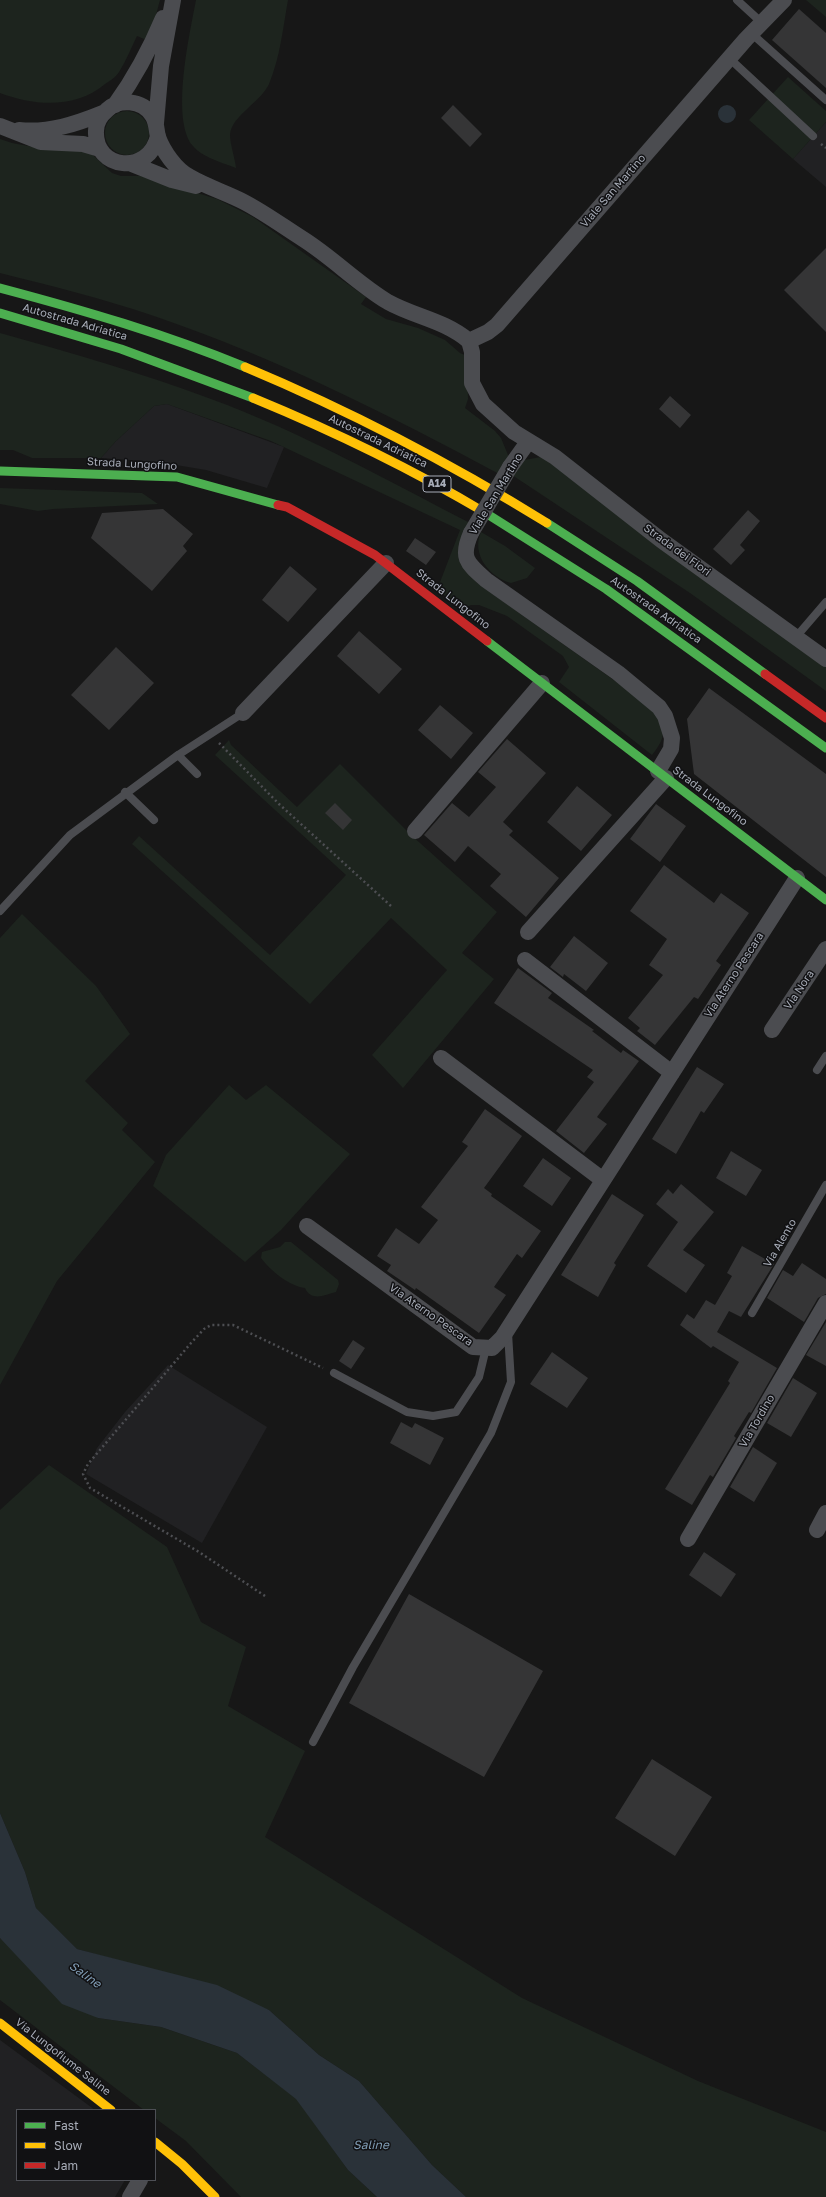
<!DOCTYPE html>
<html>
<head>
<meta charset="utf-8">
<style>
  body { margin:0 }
  #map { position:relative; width:826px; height:2197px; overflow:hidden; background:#171717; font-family:"Golos Text",sans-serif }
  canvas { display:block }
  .legend { position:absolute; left:16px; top:2109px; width:140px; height:72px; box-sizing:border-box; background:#111113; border:1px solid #4d4f55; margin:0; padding:5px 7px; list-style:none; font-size:12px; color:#a8adb8 }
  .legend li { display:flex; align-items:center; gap:8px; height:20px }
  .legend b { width:20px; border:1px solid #4d4f55 }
</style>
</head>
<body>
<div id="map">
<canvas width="826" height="2197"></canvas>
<ul class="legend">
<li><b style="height:5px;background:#4caf50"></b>Fast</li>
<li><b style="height:5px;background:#ffc107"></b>Slow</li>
<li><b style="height:5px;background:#c62828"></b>Jam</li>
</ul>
</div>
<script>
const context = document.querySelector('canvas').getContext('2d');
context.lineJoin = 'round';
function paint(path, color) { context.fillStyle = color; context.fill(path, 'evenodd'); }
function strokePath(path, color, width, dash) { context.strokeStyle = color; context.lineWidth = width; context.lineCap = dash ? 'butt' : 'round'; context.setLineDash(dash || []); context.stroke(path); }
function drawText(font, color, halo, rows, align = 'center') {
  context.font = font + ' "Golos Text",sans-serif'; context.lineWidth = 3; context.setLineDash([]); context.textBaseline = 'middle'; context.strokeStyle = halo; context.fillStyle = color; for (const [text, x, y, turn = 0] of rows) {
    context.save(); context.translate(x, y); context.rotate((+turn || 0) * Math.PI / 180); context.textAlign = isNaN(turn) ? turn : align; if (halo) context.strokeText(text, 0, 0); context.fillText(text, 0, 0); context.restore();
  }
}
const built = new Path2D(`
  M826,122V187L793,159Z
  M167,404L284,447L267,488L206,470L158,462L101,458L115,442L154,406Z
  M168,1365L267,1427L202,1543L86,1474L97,1448L125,1412Z
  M0,2040L95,2110H17V2180H125L115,2197H0Z`);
const green = new Path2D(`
  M0,0H160L149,41L137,36C131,48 126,61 119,72C116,77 110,81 105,84C75,109 35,106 0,93Z
  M196,0H288C283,28 280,58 269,84C261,102 231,116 230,135C230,144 235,158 236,168C223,163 202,157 193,146C170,120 190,32 196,0Z
  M806,0H826V17Z
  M788,77L826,111V122L793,159L749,120Z
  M105 133a22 22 0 1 1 44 0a22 22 0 1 1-44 0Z
  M0,139L12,143L39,148H81L94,156L112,173L121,176H141L217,199L253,217L366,297L361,304L386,319L418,328L445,340L460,353L467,356L468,399L465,408L495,431L501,438L508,455V462L501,475C389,415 275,357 154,316C104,299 52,286 0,273Z
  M0,333C71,353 142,373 211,399C301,432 385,479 470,523L467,569L477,583L639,698C661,717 674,729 652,755L559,682L569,667L563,656L507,616L479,605H471L462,609L437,590L460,530L271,441L167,404L154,406L115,442L101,458H32L13,450H0Z
  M541,457L557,464L826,666V691L690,593L512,475L524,460Z
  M0,488L142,493L158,504L53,509L38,511L0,504Z
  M481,532L505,546L535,568L527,578L511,583C489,577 471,554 481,532Z
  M229,740L231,745L297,807L340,764L410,834L497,912L462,953L494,979L403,1088L372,1055L447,970L391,918L310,1004L132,844L139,836L270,955L346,875L215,755Z
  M22,914L96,986L130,1034L85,1081L128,1123L122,1130L155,1162L57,1281L0,1385V938Z
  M229,1085L246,1100L266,1085L350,1154L281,1230L245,1262L153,1186L166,1155Z
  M285,1242H291L338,1280L339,1284L336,1292C325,1295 311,1302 305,1288C289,1286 271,1271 261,1258L262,1252L280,1247Z
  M49,1465L167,1547L201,1622L246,1647L228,1706L305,1751L265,1837L522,1998L698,2081L826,2132V2197H466L432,2165L359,2081L319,2055L269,2010L146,1968L77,1949L36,1908L25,1872L0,1813V1510Z
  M0,1938L98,2018L161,2027L237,2053L297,2099L348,2170L377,2197H241L186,2141L155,2118V2110H144L0,2000Z`);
const water = new Path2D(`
  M718 114a9 9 0 1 1 18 0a9 9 0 1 1-18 0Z
  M0,1813L25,1872L36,1908L77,1949L217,1985L269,2010L319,2055L359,2081L432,2165L466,2197H377L348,2170L296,2099L237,2053L161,2027L98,2018L62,2004L0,1938Z`);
const building = new Path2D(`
  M799,9L826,33V88L772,40Z
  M453,105L482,134L470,147L441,118Z
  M826,248V332L784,290Z
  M670,396L691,415L680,428L659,409Z
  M163,509L193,534L183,546L187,551L152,591L91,538L102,513Z
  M748,510L760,521L740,545L745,550L731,565L713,549Z
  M415,538L436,552L426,565L406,551Z
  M290,566L317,589L288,622L262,600Z
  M359,631L402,669L379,694L337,656Z
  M116,647L154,683L109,730L71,695Z
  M709,688L826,774V877L694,774L687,719Z
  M440,705L473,733L451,759L418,730Z
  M507,739L546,773L503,822L513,831L509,835L559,878L526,917L490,886L501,874L468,846L455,862L424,835L452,803L469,817L496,787L478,772Z
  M577,786L612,815L581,851L547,822Z
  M335,803L352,820L343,830L325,813Z
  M656,804L686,826L660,862L630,839Z
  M664,865L714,903L721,893L749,913L716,961L721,965L698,999L694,997L655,1045L637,1031L640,1028L628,1018L663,975L649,965L667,939L630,911Z
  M574,936L608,963L586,991L564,974L563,977L550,967Z
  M518,968L552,993L548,998L594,1030L592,1031L621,1053L623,1050L639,1061L597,1117L607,1124L584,1153L556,1131L594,1082L587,1077L593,1070L494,1003Z
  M697,1067L724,1084L704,1113L701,1111L676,1154L652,1139Z
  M485,1109L522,1136L484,1188L492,1194L491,1196L541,1231L522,1258L517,1254L494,1287L506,1295L479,1333L416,1288L415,1290L387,1271L391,1265L377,1256L396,1228L419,1244L438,1220L421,1207L468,1146L462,1142Z
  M731,1151L762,1170L746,1196L716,1178Z
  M543,1158L571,1178L552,1206L523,1186Z
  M681,1184L714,1212L683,1250L705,1265L686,1293L647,1266L678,1222L656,1204L668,1189L673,1194Z
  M612,1194L644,1215L614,1263L616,1265L598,1297L561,1275Z
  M742,1246L774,1264L741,1317L729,1311L717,1332L777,1368L751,1413L749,1412L734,1436L736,1438L713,1477L710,1475L692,1505L665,1489L730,1383L728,1381L739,1362L713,1346L711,1348L680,1325L687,1314L694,1319L706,1300L715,1305L732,1276L727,1273Z
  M802,1263L826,1279V1294L818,1298L804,1322L767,1298L783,1270L793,1276Z
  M826,1322V1366L806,1355Z
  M353,1340L365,1348L351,1369L339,1361Z
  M552,1352L588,1378L567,1408L530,1384Z
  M793,1378L817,1393L791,1437L767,1423Z
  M401,1422L412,1428L415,1423L444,1438L430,1465L390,1443Z
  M753,1447L777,1463L754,1502L730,1487Z
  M704,1552L736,1574L721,1597L689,1575Z
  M409,1594L543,1671L484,1777L349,1703Z
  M652,1759L712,1797L675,1856L615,1818Z`);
const path = new Path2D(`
  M821,144L826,148
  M219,743L279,804L391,906
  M265,1596L199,1552L90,1488L83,1474L88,1464L191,1343L204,1329L211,1325H233L323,1368`);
const lane = new Path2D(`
  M737,0L761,22
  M751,33L826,100
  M729,58L813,136
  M796,637L826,602
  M178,755L197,774
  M125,792L154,820
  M0,911L70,835L178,755L243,713
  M817,1070L826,1056
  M752,1313L826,1185
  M334,1373L407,1412L433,1416L456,1412L479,1377L486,1348
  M313,1742L353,1667L491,1433L511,1382L508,1333`);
const street = new Path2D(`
  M784,0L746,39L497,325L488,332L469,341L472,352V383L483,404L514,432L555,457L661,540L826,659
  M115,105C135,77 150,49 163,18
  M156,123L161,66L173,0
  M0,126L41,142L83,144L100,149
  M19,130C49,133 76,124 103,113
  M158,136C149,176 94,170 96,131C96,123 101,115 107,110C119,98 142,100 152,115C157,122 156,129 158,137C163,151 176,170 190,177C207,187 227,193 244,202C265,213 284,227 303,239C333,258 358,284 388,302C415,317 444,320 469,341
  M132,164L172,180L196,186
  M510,467L528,442
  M471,533C460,558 467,563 486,580L618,673L659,707L665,716L672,738L671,749L658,771
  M243,713L386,563
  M415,831L542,683
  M528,932L666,778
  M525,960L672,1073
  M772,1030L826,949
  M441,1058L603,1180
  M307,1226L473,1347L492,1348L502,1338L797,878
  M817,1530L826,1513
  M688,1539L826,1303
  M130,2197L140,2180`);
const fast = new Path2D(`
  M0,288C83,310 165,334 245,367
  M0,313L121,349L253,398
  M0,471L177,477L278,505
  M484,512L606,589L826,748
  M547,523L637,581L765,674
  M487,641L826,900`);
const slow = new Path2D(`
  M245,367C350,411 450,463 547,523
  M253,398C333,431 410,468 484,512
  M0,2023L111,2110
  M155,2142L182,2164L215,2197`);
const jam = new Path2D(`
  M278,505L287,507L375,555L487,641
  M765,674L826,718`);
const streetBridge = new Path2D(`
  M471,533L510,467`);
const shields = [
  [437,484,28]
];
const shieldNames = [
  ["A14",437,484]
];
const streetNames = [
  ["Viale San Martino",613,191,-49],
  ["Autostrada Adriatica",75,322,16],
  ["Autostrada Adriatica",378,441,26],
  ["Strada Lungofino",132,464,3],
  ["Viale San Martino",496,494,-59],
  ["Strada dei Fiori",677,550,36],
  ["Strada Lungofino",453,599,38],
  ["Autostrada Adriatica",656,610,35],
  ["Strada Lungofino",710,796,37],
  ["Via Aterno Pescara",734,975,-57],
  ["Via Nora",799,990,-56],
  ["Via Alento",780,1243,-60],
  ["Via Aterno Pescara",431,1315,35],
  ["Via Tordino",757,1421,-60],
  ["Via Lungofiume Saline",63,2057,38]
];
const waterNames = [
  ["Saline",85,1975,35],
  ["Saline",371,2145]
];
paint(built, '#212123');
paint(green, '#1d241e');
paint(water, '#2a3239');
paint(building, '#353536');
strokePath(path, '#4d4e52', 2.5, [2, 3]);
strokePath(lane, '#4b4c50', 8);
strokePath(street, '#4b4c50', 16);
strokePath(fast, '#4caf50', 9);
strokePath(slow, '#ffc107', 9);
strokePath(jam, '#c62828', 9);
strokePath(streetBridge, '#4b4c50', 16);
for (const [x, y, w] of shields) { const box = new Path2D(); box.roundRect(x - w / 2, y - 8, w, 16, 3); context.fillStyle = '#111113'; context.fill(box); strokePath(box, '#a8adb8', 1); }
drawText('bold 10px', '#a8adb8', null, shieldNames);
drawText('11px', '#a8adb8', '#111113', streetNames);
drawText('italic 12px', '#7f9bb3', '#111113', waterNames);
</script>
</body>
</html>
